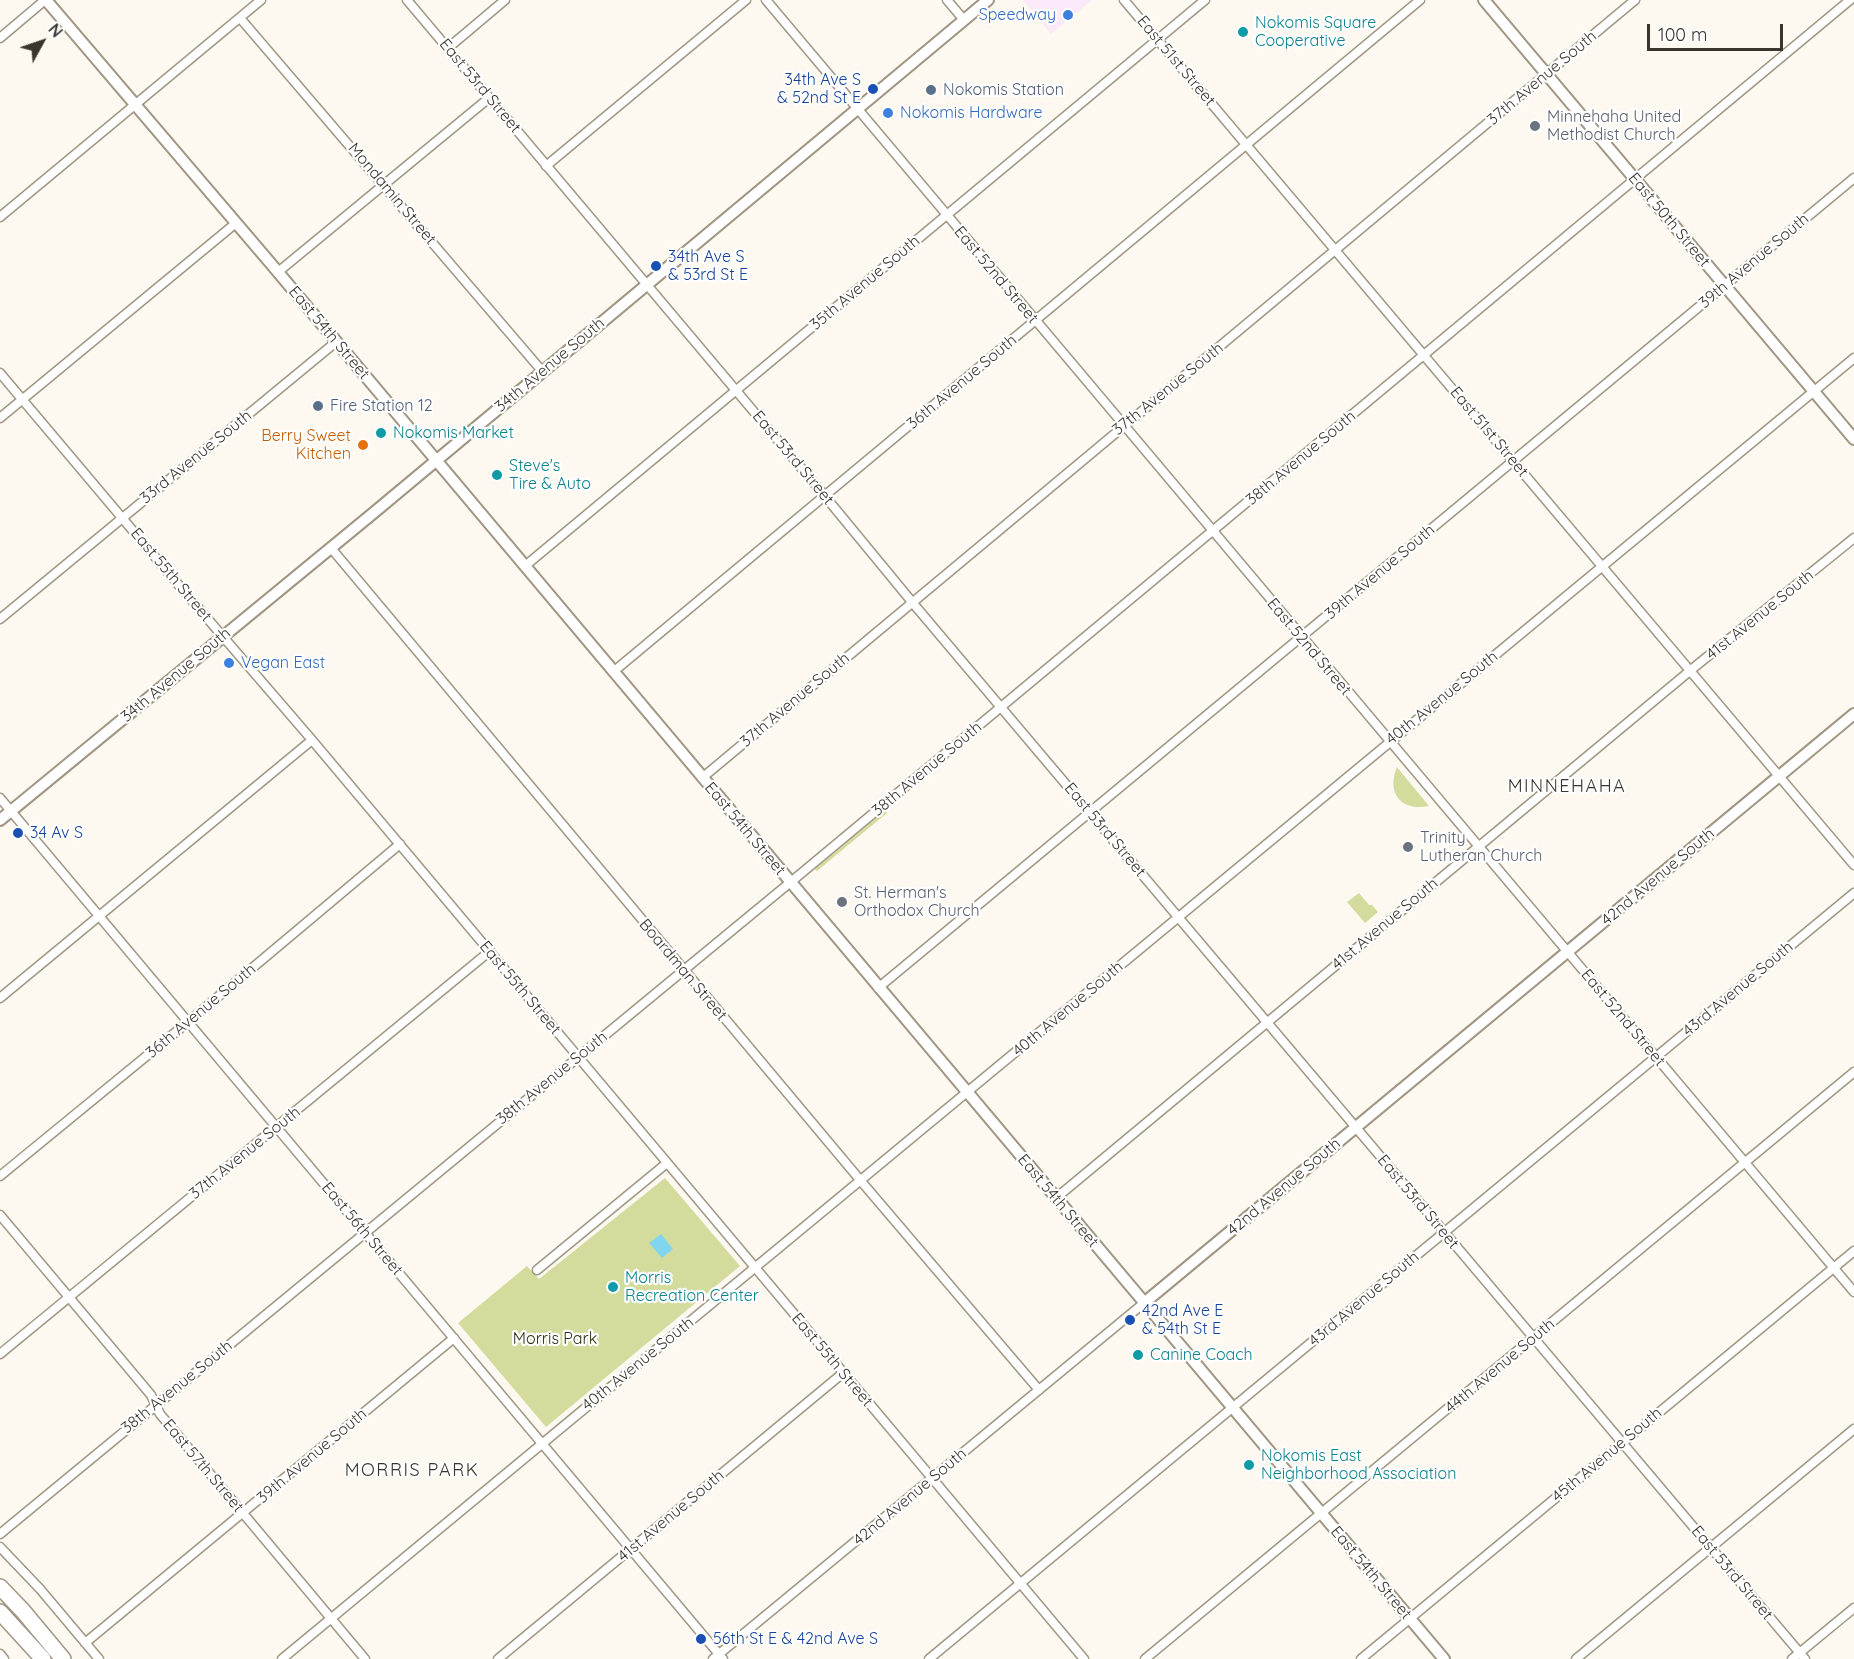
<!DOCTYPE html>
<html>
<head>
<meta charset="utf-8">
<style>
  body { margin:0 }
  #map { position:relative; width:1854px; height:1659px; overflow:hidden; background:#fdf9f0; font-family:Quicksand,sans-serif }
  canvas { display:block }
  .north { position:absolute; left:12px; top:12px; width:60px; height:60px; -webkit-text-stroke:4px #fff; paint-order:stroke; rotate:50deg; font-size:16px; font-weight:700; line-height:24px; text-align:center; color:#3a362e }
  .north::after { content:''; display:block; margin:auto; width:21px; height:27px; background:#3a362e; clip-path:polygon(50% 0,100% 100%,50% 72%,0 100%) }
  .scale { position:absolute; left:1647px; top:24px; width:136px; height:27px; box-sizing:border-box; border:3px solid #3a362e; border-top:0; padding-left:8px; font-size:18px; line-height:21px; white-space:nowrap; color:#3a362e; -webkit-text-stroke:4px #fff; paint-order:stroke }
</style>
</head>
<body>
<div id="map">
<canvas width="1854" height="1659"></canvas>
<div class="north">N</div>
<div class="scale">100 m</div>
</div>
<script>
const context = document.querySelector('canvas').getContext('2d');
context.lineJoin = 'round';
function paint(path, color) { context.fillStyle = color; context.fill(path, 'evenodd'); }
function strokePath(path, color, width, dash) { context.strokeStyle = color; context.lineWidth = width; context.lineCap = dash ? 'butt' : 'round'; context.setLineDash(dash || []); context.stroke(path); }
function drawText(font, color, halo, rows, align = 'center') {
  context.font = font + ' Quicksand,sans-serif'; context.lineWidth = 4.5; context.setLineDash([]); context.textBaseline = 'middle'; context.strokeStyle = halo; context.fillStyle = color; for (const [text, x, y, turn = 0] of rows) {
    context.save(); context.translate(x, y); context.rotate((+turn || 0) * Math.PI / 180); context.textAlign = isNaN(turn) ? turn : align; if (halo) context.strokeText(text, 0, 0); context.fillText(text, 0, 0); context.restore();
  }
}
const commercial = new Path2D(`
  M1023,0H1092L1051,34Z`);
const green = new Path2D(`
  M1397,767L1429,806C1401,812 1386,793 1397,767Z
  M885,811L887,813L817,871L815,869Z
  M1359,893L1369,905H1372L1378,912L1365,923L1347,902Z
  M665,1178L740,1266L546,1427L458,1323L527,1266L539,1279Z`);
const water = new Path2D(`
  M661,1234L673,1249L662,1258L649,1243Z`);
const minor = new Path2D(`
  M407,0L819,489L917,608L1805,1659
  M766,0L1854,1292
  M947,0L964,20
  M1124,0L1854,865
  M240,18L542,371
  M0,38L45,0
  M448,48L505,0
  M546,166L746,0
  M0,217L261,0
  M278,272L489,98
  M0,373L182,589L312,740L1084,1659
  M0,418L236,223
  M331,548L866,1187L1039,1390
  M525,566L1205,0
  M0,619L336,342
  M613,672L1420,0
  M702,778L1635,0
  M0,798L723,1659
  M878,988L1854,178
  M0,998L312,740
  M0,1176L188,1022L400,844
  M1056,1198L1697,665L1854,538
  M0,1215L151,1395L160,1414L365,1659
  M537,1270L667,1163
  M0,1354L490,951
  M0,1534L798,876L1850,0
  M0,1547L40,1589L99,1659
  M85,1643L454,1338
  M0,1654L4,1659
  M282,1659L1854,358
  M498,1659L843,1373
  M713,1659L1144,1303
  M929,1659L1854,893
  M1145,1659L1854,1072
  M1361,1659L1854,1251
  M1576,1659L1854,1429
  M1792,1659L1854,1608`);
const tertiary = new Path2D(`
  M46,0L272,265L1444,1659
  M1484,0L1854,439
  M0,820L377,510L988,0
  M1144,1303L1854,714`);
const motorway = new Path2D(`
  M0,1587L23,1611L63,1659
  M0,1612L43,1659`);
const markers = [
  [1068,15,6,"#3f7fe0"],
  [1243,32,6,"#0f9aa8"],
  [873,89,6,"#1a4fb4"],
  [931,90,6,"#5c6f8a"],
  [888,113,6,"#3f7fe0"],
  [1535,126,6,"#6b7280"],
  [656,266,6,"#1a4fb4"],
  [318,406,6,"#5c6f8a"],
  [381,433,6,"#0f9aa8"],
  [363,445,6,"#e8710a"],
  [497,475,6,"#0f9aa8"],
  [229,663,6,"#3f7fe0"],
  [18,833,6,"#1a4fb4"],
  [1408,847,6,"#6b7280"],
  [842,902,6,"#6b7280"],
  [613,1287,6,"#0f9aa8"],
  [1130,1320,6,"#1a4fb4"],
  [1138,1355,6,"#0f9aa8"],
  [1249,1465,6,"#0f9aa8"],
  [701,1639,6,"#1a4fb4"]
];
const shopNames = [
  ["Speedway",1056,15,"right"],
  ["Nokomis Hardware",900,113],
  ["Vegan East",241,663]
];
const cultureNames = [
  ["Nokomis Square",1255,23],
  ["Cooperative",1255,41],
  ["Nokomis Market",393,433],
  ["Steve's",509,466],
  ["Tire & Auto",509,484],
  ["Morris",625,1278],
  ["Recreation Center",625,1296],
  ["Canine Coach",1150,1355],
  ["Nokomis East",1261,1456],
  ["Neighborhood Association",1261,1474]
];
const streetNames = [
  ["East 51st Street",1176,61,50],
  ["37th Avenue South",1542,78,-40],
  ["East 53rd Street",480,86,50],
  ["Mondamin Street",392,194,50],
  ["East 50th Street",1669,220,50],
  ["39th Avenue South",1754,261,-40],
  ["East 52nd Street",996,275,50],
  ["35th Avenue South",865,283,-40],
  ["East 54th Street",329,333,50],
  ["34th Avenue South",550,365,-40],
  ["36th Avenue South",962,382,-40],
  ["37th Avenue South",1168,389,-39],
  ["East 51st Street",1489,432,50],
  ["33rd Avenue South",196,457,-39],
  ["East 53rd Street",793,458,50],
  ["38th Avenue South",1301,458,-40],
  ["39th Avenue South",1380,572,-40],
  ["East 55th Street",171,575,50],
  ["41st Avenue South",1760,615,-39],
  ["East 52nd Street",1309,647,50],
  ["34th Avenue South",176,675,-40],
  ["40th Avenue South",1442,698,-39],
  ["37th Avenue South",795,700,-40],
  ["38th Avenue South",927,769,-40],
  ["East 54th Street",745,829,50],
  ["East 53rd Street",1105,830,50],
  ["42nd Avenue South",1658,877,-40],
  ["41st Avenue South",1385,924,-40],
  ["Boardman Street",683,970,50],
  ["East 55th Street",520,988,50],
  ["43rd Avenue South",1738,989,-40],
  ["40th Avenue South",1068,1009,-40],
  ["36th Avenue South",201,1011,-40],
  ["East 52nd Street",1623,1018,50],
  ["38th Avenue South",552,1078,-39],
  ["37th Avenue South",245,1153,-39],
  ["42nd Avenue South",1284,1187,-40],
  ["East 54th Street",1058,1201,50],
  ["East 53rd Street",1418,1202,50],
  ["East 56th Street",362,1229,50],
  ["43rd Avenue South",1364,1299,-40],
  ["East 55th Street",832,1360,50],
  ["40th Avenue South",638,1364,-39],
  ["44th Avenue South",1500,1366,-40],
  ["38th Avenue South",177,1387,-39],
  ["45th Avenue South",1607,1455,-40],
  ["39th Avenue South",312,1456,-40],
  ["East 57th Street",203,1466,50],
  ["42nd Avenue South",910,1497,-40],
  ["41st Avenue South",671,1516,-40],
  ["East 54th Street",1371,1573,50],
  ["East 53rd Street",1732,1573,50]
];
const transitNames = [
  ["34th Ave S",861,80,"right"],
  ["& 52nd St E",861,98,"right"],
  ["34th Ave S",668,257],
  ["& 53rd St E",668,275],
  ["34 Av S",30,833],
  ["42nd Ave E",1142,1311],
  ["& 54th St E",1142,1329],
  ["56th St E & 42nd Ave S",713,1639]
];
const serviceNames = [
  ["Nokomis Station",943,90],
  ["Fire Station 12",330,406]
];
const worshipNames = [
  ["Minnehaha United",1547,117],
  ["Methodist Church",1547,135],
  ["Trinity",1420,838],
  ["Lutheran Church",1420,856],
  ["St. Herman's",854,893],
  ["Orthodox Church",854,911]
];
const foodNames = [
  ["Berry Sweet",351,436],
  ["Kitchen",351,454]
];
const parkNames = [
  ["Morris Park",555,1339]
];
const neighbourhoodNames = [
  ["MINNEHAHA",1567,787],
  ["MORRIS PARK",412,1471]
];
paint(commercial, '#fbe9fa');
paint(green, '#d4dc9d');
paint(water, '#82d5ef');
strokePath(minor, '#a09683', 11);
strokePath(tertiary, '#a09683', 14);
strokePath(motorway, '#a09683', 18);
strokePath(minor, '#fff', 8);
strokePath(tertiary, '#fff', 10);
strokePath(motorway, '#fff', 15);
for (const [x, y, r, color] of markers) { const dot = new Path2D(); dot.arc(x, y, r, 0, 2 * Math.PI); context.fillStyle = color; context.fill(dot); strokePath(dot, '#fff', 2); }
drawText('16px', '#366cbe', '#fff', shopNames, 'left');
drawText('16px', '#0d838f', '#fff', cultureNames, 'left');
drawText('16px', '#3a362e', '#fff', streetNames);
drawText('16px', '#164399', '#fff', transitNames, 'left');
drawText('16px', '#4e5e75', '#fff', serviceNames, 'left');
drawText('16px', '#5b616d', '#fff', worshipNames, 'left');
drawText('16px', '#c56008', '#fff', foodNames, 'right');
drawText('16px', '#2d3012', '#fff', parkNames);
context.letterSpacing = '1.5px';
drawText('18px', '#3a362e', '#fff', neighbourhoodNames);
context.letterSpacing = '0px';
</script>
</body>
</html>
